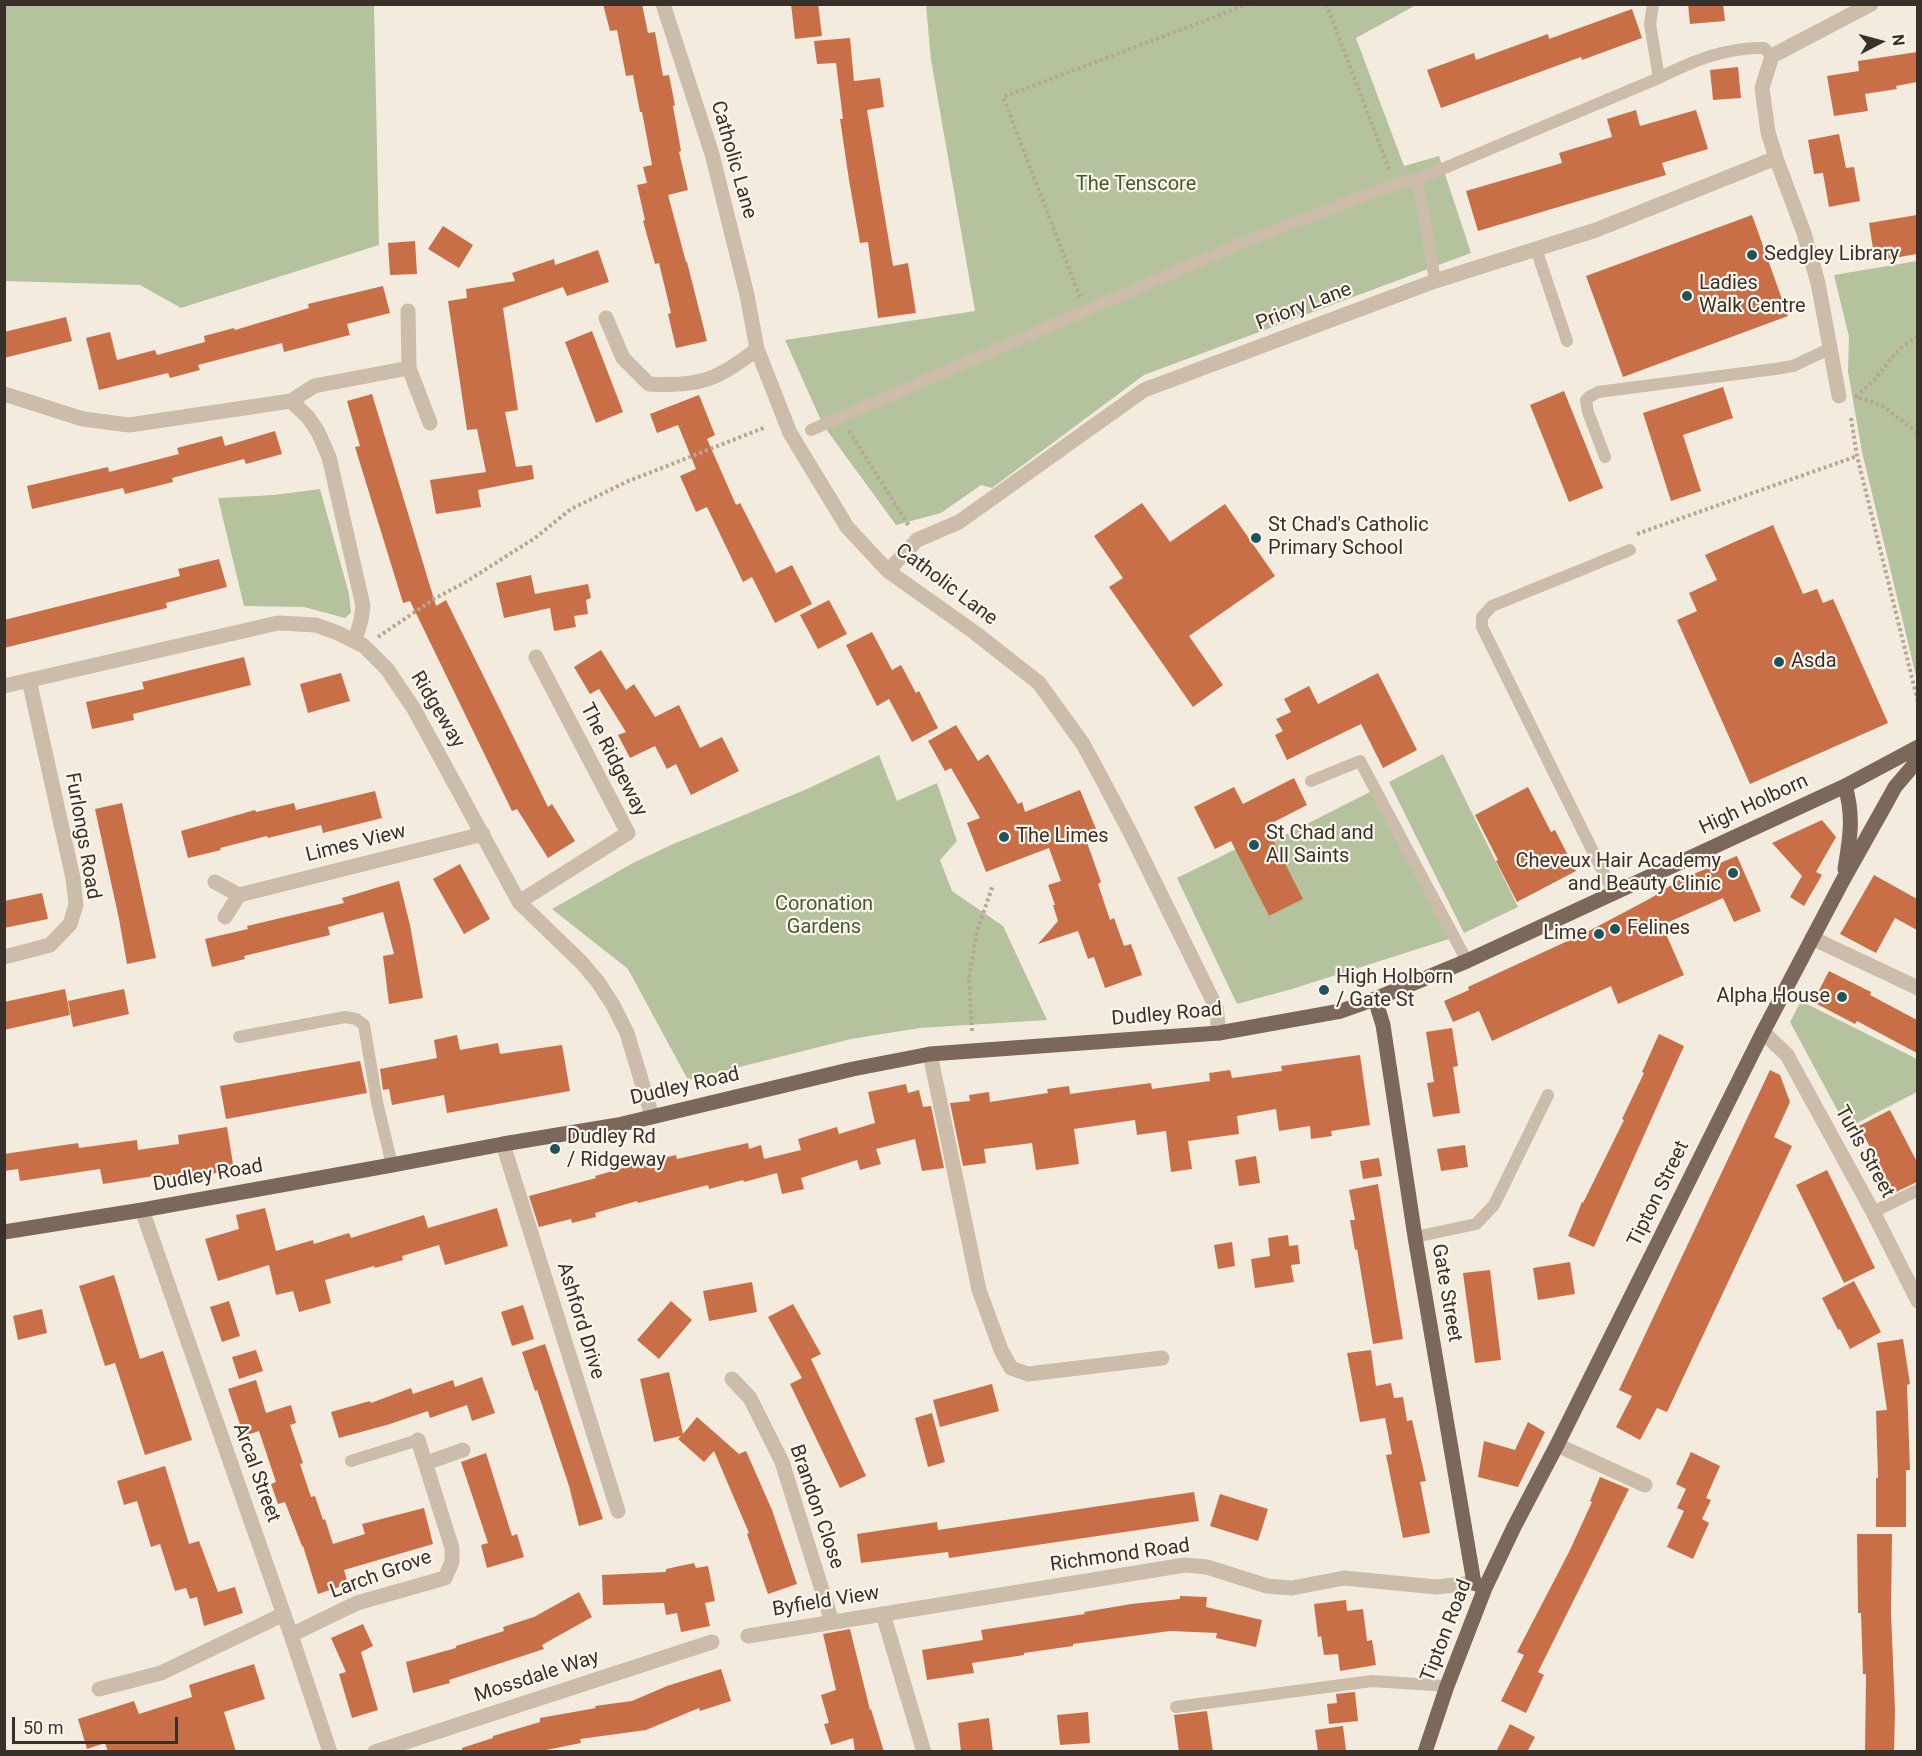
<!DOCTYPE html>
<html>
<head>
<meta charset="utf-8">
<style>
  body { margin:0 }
  #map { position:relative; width:1922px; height:1756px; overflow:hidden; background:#f4ebdf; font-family:Roboto,sans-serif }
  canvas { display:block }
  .frame { position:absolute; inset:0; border:6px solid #3a302a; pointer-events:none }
  .north { position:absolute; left:1850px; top:12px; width:60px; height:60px; -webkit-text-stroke:4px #fbf5ec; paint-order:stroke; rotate:84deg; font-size:16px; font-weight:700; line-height:24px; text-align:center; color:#3a302a }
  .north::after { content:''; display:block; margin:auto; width:21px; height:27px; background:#3a302a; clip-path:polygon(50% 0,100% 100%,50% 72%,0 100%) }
  .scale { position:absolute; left:12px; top:1717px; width:166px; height:27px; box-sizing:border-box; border:3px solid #3a302a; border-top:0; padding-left:8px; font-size:18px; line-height:21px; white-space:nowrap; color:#3a302a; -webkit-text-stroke:4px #fbf5ec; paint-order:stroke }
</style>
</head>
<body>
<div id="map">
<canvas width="1922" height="1756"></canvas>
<div class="frame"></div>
<div class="north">N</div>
<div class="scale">50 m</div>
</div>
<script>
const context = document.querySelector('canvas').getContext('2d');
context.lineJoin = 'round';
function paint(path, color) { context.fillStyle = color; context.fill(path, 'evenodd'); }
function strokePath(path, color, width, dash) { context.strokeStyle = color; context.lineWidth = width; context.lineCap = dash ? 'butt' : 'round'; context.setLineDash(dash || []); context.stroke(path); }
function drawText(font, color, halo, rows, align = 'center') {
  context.font = font + ' Roboto,sans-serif'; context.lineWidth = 4.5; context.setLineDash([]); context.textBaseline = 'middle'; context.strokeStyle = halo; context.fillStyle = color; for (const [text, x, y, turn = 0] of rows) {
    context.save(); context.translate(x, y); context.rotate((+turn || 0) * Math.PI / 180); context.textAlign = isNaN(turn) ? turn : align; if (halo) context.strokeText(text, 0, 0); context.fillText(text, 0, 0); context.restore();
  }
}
const green = new Path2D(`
  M5,4L374,5L379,245L181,308L140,285L5,281Z
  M926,5H1416L1356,38L1404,166L1439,156L1471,253L1144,375L992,488L981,485L941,513L896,525L823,425L785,340L975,311L931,60Z
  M1917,261H1918L1917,680L1862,452L1848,372L1849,337L1834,275Z
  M320,489L349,594L351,613L345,618L304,607L244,606L218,498L274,495Z
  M1443,754L1518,907L1464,933L1389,782Z
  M879,755L897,801L937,783L957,841L940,860L952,891L1003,926L1047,1020L920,1028L851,1039L688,1080L628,969L552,909L633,863L671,845L807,789Z
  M1376,789L1449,939L1292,989L1237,1004L1177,878L1236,849L1269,916L1302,899L1273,841Z
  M1801,1001L1917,1059V1092L1847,1128L1790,1022Z`);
const building = new Path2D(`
  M603,4H642L648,33L655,32L663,76L669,75L675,105L673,106L681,151L679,152L688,190L668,195L686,262H687L707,341L676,348L668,314L671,313L659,263L655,264L643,221L645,220L637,185L647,183L643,167L652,165L642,112H640L633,75L626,76L617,30L610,31Z
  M791,4H818L822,36L795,39Z
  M1688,4H1723L1725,21L1690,24Z
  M1632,9L1642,38L1582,60L1581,57L1441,108L1427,70L1474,53L1476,60L1548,34L1549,39Z
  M850,38L854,81L880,78L884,107L867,110L893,266L908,263L916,313L878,318L868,242L860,243L849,180L840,119H843L836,63L817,64L814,41Z
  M1917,52V82L1896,86L1897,89L1865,94L1868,111L1834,116L1827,76L1859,71L1858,61Z
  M1738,67L1741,98L1713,100L1710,70Z
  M1636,110L1640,126L1696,110L1708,149L1662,163L1666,175L1478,231L1466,191L1562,163L1559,153L1612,137L1607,119Z
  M1839,134L1846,168L1854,167L1860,201L1829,207L1823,173L1814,174L1808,140Z
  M1752,215L1788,316L1623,377L1586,276Z
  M1917,215V254L1875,261L1869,223Z
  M443,226L473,245L459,268L428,249Z
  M415,241L417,274L390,275L388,243Z
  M598,250L609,282L567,296L563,287L503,308L518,410L505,412L516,467L532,465L534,479L478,490L481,507L436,514L430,480L486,472L477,429L467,430L448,301L467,298L466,289L515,281L512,273L554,259L555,265Z
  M383,286L390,313L347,324L350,335L284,352L282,343L198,365L200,370L170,378L168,373L99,390L86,338L110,332L117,360L155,350L157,355L205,342L204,336L234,328L235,330L309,308L308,304Z
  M66,317L72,341L4,358V332Z
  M592,331L623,412L596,423L565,342Z
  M1723,387L1733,418L1683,435L1701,491L1671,501L1643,413Z
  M1564,391L1603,488L1569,502L1530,405Z
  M372,394L436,606L446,600L548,807L552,804L575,841L548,858L517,809L512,811L410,601L403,603L355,447L360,446L347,401Z
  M699,395L715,435L707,439L736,505L740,503L776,573L792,565L812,604L775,623L752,577L743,582L707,507L696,512L680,476L696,469L678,425L657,433L650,414Z
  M275,431L282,454L246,464L244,459L172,478L173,482L125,494L123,488L32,509L27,486L108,467L109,472L179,454L177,448L222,436L225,446Z
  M1142,503L1170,542L1225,504L1275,576L1189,636L1223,685L1193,707L1109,587L1123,578L1094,536Z
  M1773,525L1803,594L1817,589L1823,603L1833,599L1888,723L1750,784L1677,620L1697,611L1689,593L1717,580L1705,555Z
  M219,559L227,587L166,603L167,608L4,648V620L180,576L178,569Z
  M531,575L535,594L588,584L591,598L586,600L588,614L574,616L576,627L554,631L550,608L504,618L496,583Z
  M829,600L847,634L818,649L800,615Z
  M872,632L892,670L901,665L916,693L919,691L938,728L912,742L889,699L877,706L846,645Z
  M601,650L626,690L634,684L655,717L679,705L700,748L722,737L739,771L691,795L676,764L667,769L655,746L630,758L618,735L626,732L599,689L590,694L574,667Z
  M244,657L251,685L133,714L134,720L92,729L86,702L144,689L142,682Z
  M341,673L350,701L308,713L300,684Z
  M1378,673L1417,750L1383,768L1361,724L1287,760L1275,735L1283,731L1276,719L1291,712L1284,699L1309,686L1318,704Z
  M956,725L978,761L988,754L1018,804L1022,802L1025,812L1080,790L1096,829L1084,834L1101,882L1098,884L1110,920L1114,918L1124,946L1131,944L1142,975L1105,988L1094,957L1088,959L1078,931L1038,944L1058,921L1053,905H1055L1048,885L1061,881L1049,848L986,872L967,823L980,818L951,768L945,771L928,741Z
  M1294,778L1307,805L1266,826L1303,899L1269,916L1231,841L1215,849L1194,807L1234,787L1243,804Z
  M1528,787L1551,832L1555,830L1576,871L1517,902L1496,861L1498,860L1475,815Z
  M375,791L382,818L323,833L321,825L268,838L267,836L220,848L221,850L188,858L181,831L255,810L256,812L294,803L296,810Z
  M122,803L156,958L127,964L119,919L95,809Z
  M1822,820L1836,837L1816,872L1822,875L1804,906L1790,897L1802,876L1772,843Z
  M1737,856L1761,911L1734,922L1723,898L1662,925L1684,975L1618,1004L1611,986L1492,1041L1479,1011L1453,1022L1444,1001L1469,990L1468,987L1587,932L1651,898L1679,880Z
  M460,864L490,919L464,934L433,879Z
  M1874,875L1917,899V930L1895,918L1876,953L1840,934Z
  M399,881L410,925L423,998L389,1004L383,956L394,954L383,912L328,927L330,935L244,956L245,959L212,967L205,939L248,929L247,926L344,903L342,898Z
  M42,893L48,919L4,928V901Z
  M1829,971L1871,992L1870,995L1917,1020V1053L1857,1021L1855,1024L1813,1002Z
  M65,989L70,1015L4,1030V1002Z
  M124,989L129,1014L73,1027L68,1001Z
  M1452,1028L1458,1066L1453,1067L1460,1113L1433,1117L1427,1083L1434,1082L1426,1032Z
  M1659,1034L1684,1046L1594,1247L1568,1236L1582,1202L1583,1203L1624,1120L1622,1119L1644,1073L1642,1072Z
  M457,1035L460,1050L498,1043L500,1054L562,1045L570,1091L447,1113L444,1095L392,1105L389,1089L383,1090L380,1069L437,1058L434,1040Z
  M1360,1055L1370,1125L1331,1131L1332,1136L1311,1139L1310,1126L1279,1131L1276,1109L1237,1116L1239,1134L1188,1141L1192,1169L1171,1172L1166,1131L1137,1135L1135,1120L1074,1129L1079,1164L1036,1170L1032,1143L984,1149L986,1163L963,1166L950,1103L970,1101L969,1095L989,1092L990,1102L1048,1093L1047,1089L1069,1086L1070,1094L1151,1083L1152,1089L1210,1081L1209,1073L1230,1070L1232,1078L1282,1071L1281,1066Z
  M360,1061L367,1093L226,1119L220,1086Z
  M1770,1070L1780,1075L1790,1102L1774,1137L1792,1146L1667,1412L1657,1408L1640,1440L1616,1427L1632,1396L1619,1390Z
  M906,1084L908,1093L919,1090L923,1107L931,1106L944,1168L922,1171L915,1139L876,1149L881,1164L860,1170L857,1160L801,1178L804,1189L782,1194L777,1173L744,1182L743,1180L709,1189L708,1185L638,1203L637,1201L595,1213L596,1217L572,1223L571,1219L539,1227L529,1196L596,1178L595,1176L641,1163L676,1155L677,1159L748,1143L749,1149L761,1145L764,1159L801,1150L798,1139L837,1127L839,1134L875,1123L868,1092Z
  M1890,1110L1917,1162V1182L1894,1193L1859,1126Z
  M227,1127L234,1170L185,1178L184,1176L155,1180L154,1176L103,1184L100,1169L20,1181L18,1169L4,1171V1154L78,1143L79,1148L137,1140L138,1150L179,1144L178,1135Z
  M1465,1145L1468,1167L1441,1171L1437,1149Z
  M1256,1156L1260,1183L1239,1186L1235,1160Z
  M1379,1158L1382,1176L1363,1179L1360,1161Z
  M1827,1170L1875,1268L1844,1283L1796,1185Z
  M1378,1184L1403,1339L1373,1344L1357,1249L1355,1250L1350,1220H1355L1349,1190Z
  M265,1208L276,1251L313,1240L314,1244L349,1233L351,1238L424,1215L428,1228L497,1208L508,1246L445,1265L439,1245L402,1256L403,1260L375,1268L374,1266L325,1280L331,1303L299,1312L293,1291L276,1295L269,1265L218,1281L205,1239L239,1229L236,1215Z
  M1288,1235L1289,1246L1298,1245L1300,1264L1291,1265L1294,1282L1255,1288L1251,1259L1270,1256L1268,1238Z
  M1232,1242L1235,1266L1218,1269L1214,1245Z
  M1570,1262L1575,1294L1538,1300L1533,1268Z
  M1490,1270L1501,1360L1475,1363L1463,1273Z
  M114,1275L140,1359L163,1351L192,1440L145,1455L115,1363L105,1366L79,1286Z
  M1854,1281L1881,1332L1850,1349L1840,1329L1838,1330L1822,1298Z
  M752,1282L757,1312L709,1321L703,1291Z
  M229,1301L240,1336L222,1342L210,1307Z
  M671,1301L692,1320L659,1359L637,1340Z
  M793,1304L821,1354L811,1359L866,1476L840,1488L790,1384L802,1378L768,1317Z
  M523,1305L534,1339L512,1346L501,1312Z
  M42,1309L47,1333L18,1340L13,1316Z
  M1903,1339L1910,1384L1907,1385L1910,1470H1906V1527H1876V1478H1878L1876,1411L1887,1410L1877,1343Z
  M545,1344L603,1519L579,1526L569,1486L537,1390L535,1391L522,1352Z
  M256,1350L263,1371L239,1379L232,1357Z
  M1371,1350L1376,1386L1391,1383L1394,1398L1403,1397L1407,1421L1412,1420L1426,1481L1420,1482L1430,1533L1403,1538L1386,1455L1392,1454L1385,1418L1360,1422L1347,1353Z
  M669,1372L683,1434L697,1417L739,1454L746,1451L772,1510L797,1584L768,1594L747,1534L749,1533L714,1451L704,1462L678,1439L681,1436L654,1442L640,1379Z
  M482,1377L495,1413L472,1421L467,1405L430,1418L428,1411L390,1424L339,1438L331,1412L370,1401L371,1403L411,1388L413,1394L453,1380L455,1387Z
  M256,1380L266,1413L291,1405L296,1423L290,1425L303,1463L300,1464L311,1497L315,1496L323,1520L325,1519L333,1544L365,1534L362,1524L424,1508L433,1544L344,1570L348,1584L318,1594L303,1546H302L285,1502L278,1504L271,1484L276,1482L259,1431L244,1436L228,1389Z
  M992,1384L999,1411L940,1427L933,1400Z
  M932,1413L945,1462L928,1467L915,1418Z
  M1528,1422L1545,1432L1518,1487L1478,1477L1484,1441L1515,1450Z
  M1691,1452L1720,1466L1706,1498L1711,1500L1702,1519L1709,1523L1693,1559L1667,1547L1684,1511L1677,1508L1686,1489L1676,1484Z
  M486,1453L512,1536L517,1534L524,1557L487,1568L481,1545L488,1543L461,1462Z
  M165,1466L189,1544L199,1541L218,1592L235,1587L243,1613L204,1626L197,1597L190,1599L186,1588L175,1591L160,1544L151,1547L137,1501L124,1505L117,1481Z
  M1600,1477L1629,1489L1538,1672L1544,1675L1526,1713L1501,1701L1524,1655L1517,1652L1569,1552L1592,1502L1590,1501Z
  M1194,1492L1199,1521L949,1558L948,1552L861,1563L857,1534L937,1522L938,1530Z
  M1220,1494L1268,1509L1258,1541L1210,1526Z
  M1857,1534H1892L1891,1613L1895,1710L1894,1752H1865L1866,1674H1863L1861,1613H1858Z
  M694,1563L696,1568L708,1566L715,1601L705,1603L710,1626L681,1632L677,1613L666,1615L664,1603L603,1605L602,1575L666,1572V1569Z
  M579,1592L592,1617L542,1645L544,1649L449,1680L450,1683L413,1693L406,1662L456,1648V1646L504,1631L503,1627L534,1617Z
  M1180,1596L1207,1597L1206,1607L1262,1620L1256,1647L1216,1638L1217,1633L1170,1631L1073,1644V1646L1024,1653V1655L972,1663L974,1673L927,1680L922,1650L983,1640L981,1630L1085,1614L1084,1612L1131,1604L1180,1599Z
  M1346,1600L1347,1611L1363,1609L1367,1641L1372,1640L1376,1665L1340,1671L1338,1654L1324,1655L1321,1636L1318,1637L1314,1604Z
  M363,1624L373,1646L361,1652L378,1710L352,1718L339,1674L346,1672L331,1638Z
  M850,1629L870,1710L871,1709L884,1752H855L853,1738L831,1745L824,1724L829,1723L821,1695L836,1690L823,1634Z
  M254,1664L265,1699L224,1712L236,1752H108L105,1743L87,1749L78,1719L134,1701L139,1714L192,1697L189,1685Z
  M721,1669L731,1701L700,1711L699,1708L646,1730L580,1739L581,1743L536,1752H462V1748L493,1738V1736L540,1722V1718L596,1708L595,1706L632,1701L667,1686Z
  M1355,1692L1358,1721L1329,1724L1327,1704L1337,1703L1336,1694Z
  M1207,1711L1213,1752H1179L1174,1715Z
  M1088,1712L1090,1743L1060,1745L1057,1715Z
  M989,1718L993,1752H961L958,1723Z
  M1510,1724L1535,1737L1527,1752H1496Z
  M1343,1726L1346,1750L1318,1752L1315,1730Z`);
const path = new Path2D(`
  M1326,4L1389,169
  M1080,297L1003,97L1249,4
  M1918,337C1897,346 1888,364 1874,380C1868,386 1862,391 1856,397L1881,405L1918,433
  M1851,418L1857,456L1918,702
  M849,431L909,526
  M1637,534L1857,456
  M378,637L434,599L464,583L535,538L571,509L626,482L766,427
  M972,1031L969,978L977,931L993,885`);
const lane = new Path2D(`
  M1653,4L1650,24L1659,78
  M1416,180L1424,214L1435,281
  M1536,249L1567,341
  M811,430L1246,241L1395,184L1416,180L1659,78C1692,61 1727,47 1764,48L1772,56
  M1605,457L1588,412L1586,400L1589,397L1598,392L1775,369L1793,366L1829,349
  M1311,781L1360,761L1467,961
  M1613,892L1482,627V617L1492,606L1630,550
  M239,1037L345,1017L356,1019L364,1025L377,1102L392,1165
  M1873,1212L1918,1190
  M1415,1237L1476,1224L1494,1205L1548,1095
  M351,1461L418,1440
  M1176,1707L1372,1681L1447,1686`);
const street = new Path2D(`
  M663,4L712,154L747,295L757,349L790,433L847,527L888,571L974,632L1039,683L1083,744L1102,779L1131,834L1216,1007L1219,1033
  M408,311L409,368
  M606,318L623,358L649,384C699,387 718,380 757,349
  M4,394L83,419L129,425L291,401L308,417L318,432L329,457L363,606L361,620L355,641
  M1839,396L1818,283L1804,233L1776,158L1768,132L1762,88L1772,56L1871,4
  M291,401L314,386L409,368L430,423
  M888,571L917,540L959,522L1144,390L1435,281L1596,230L1776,158
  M4,686L278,623L316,625L338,633L364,646L387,669L414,709L519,902L582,963L598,982L613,1005L627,1033L652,1116
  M215,882L239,895L225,917
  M239,895L483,834
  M519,902L628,833L536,657
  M1812,938L1918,988
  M4,957L50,945L70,924L76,905L73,878L29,680
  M1763,1032L1787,1055L1873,1212L1918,1301
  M930,1054L979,1290L1001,1350L1011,1368L1028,1374L1162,1358
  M503,1144L618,1511
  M142,1210L291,1635L330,1752
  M732,1379L750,1398L782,1462L832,1622
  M1557,1445L1645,1485
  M426,1463L463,1450
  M883,1614L924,1752
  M291,1635L357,1603L445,1578L452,1562V1548L418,1440
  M748,1636L1185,1565L1207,1567L1267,1586L1292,1588L1344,1578L1436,1587L1474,1583
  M99,1689L161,1673L284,1614
  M375,1752L712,1642`);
const primary = new Path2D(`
  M1845,869C1850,838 1854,816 1845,786
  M1375,999L1383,1025L1415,1237L1474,1583L1485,1588
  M4,1232L142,1210L392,1165L503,1144L618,1125L853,1069L930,1054L1219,1033L1341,1011L1375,999L1467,961L1845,786L1918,747
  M1425,1752L1447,1686L1485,1588L1514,1527L1557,1445L1763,1032L1843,880L1884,807L1895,787L1918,760`);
const markers = [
  [1752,255,6,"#1e555d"],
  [1687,296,6,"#1e555d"],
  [1256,538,6,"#1e555d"],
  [1779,662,6,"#1e555d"],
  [1004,837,6,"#1e555d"],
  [1254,845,6,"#1e555d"],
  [1733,873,6,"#1e555d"],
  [1615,929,6,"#1e555d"],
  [1599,934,6,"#1e555d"],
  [1324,990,6,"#1e555d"],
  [1842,997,6,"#1e555d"],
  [555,1149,6,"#1e555d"]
];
const streetNames = [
  ["Catholic Lane",733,160,74],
  ["Priory Lane",1304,307,-21],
  ["Catholic Lane",946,585,37],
  ["Ridgeway",437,710,59],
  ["The Ridgeway",613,760,63],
  ["High Holborn",1754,805,-25],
  ["Furlongs Road",82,836,80],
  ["Limes View",356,844,-14],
  ["Dudley Road",1167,1015,-5],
  ["Dudley Road",685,1087,-13],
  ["Turls Street",1864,1152,61],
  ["Dudley Road",208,1176,-10],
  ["Tipton Street",1659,1194,-64],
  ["Gate Street",1446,1293,80],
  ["Ashford Drive",580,1321,73],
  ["Arcal Street",256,1473,70],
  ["Brandon Close",816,1507,71],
  ["Richmond Road",1120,1556,-8],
  ["Larch Grove",381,1575,-20],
  ["Byfield View",826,1602,-9],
  ["Tipton Road",1447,1631,-69],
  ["Mossdale Way",537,1677,-18]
];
const parkNames = [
  ["The Tenscore",1136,185],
  ["Coronation",824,905],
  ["Gardens",824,928]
];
const poiNames = [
  ["Sedgley Library",1764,255],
  ["Ladies",1699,284],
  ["Walk Centre",1699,307],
  ["St Chad's Catholic",1268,526],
  ["Primary School",1268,549],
  ["Asda",1791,662],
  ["St Chad and",1266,834],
  ["All Saints",1266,857],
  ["The Limes",1016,837],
  ["Cheveux Hair Academy",1721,862,"right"],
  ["and Beauty Clinic",1721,885,"right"],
  ["Felines",1627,929],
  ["Lime",1587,934,"right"],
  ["High Holborn",1336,978],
  ["/ Gate St",1336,1001],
  ["Alpha House",1830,997,"right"],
  ["Dudley Rd",567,1138],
  ["/ Ridgeway",567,1161]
];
paint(green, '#b4c39e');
paint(building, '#c96f48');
strokePath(path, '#b8a694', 4, [3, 3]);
strokePath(lane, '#ccbcaa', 12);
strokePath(street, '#ccbcaa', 15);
strokePath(primary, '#7c685b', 15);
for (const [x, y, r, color] of markers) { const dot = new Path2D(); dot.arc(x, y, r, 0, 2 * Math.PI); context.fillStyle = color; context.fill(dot); strokePath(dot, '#fbf5ec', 2); }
drawText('20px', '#3a302a', '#fbf5ec', streetNames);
drawText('20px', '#46592d', '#fbf5ec', parkNames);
drawText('20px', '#3a302a', '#fbf5ec', poiNames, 'left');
</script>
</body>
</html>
